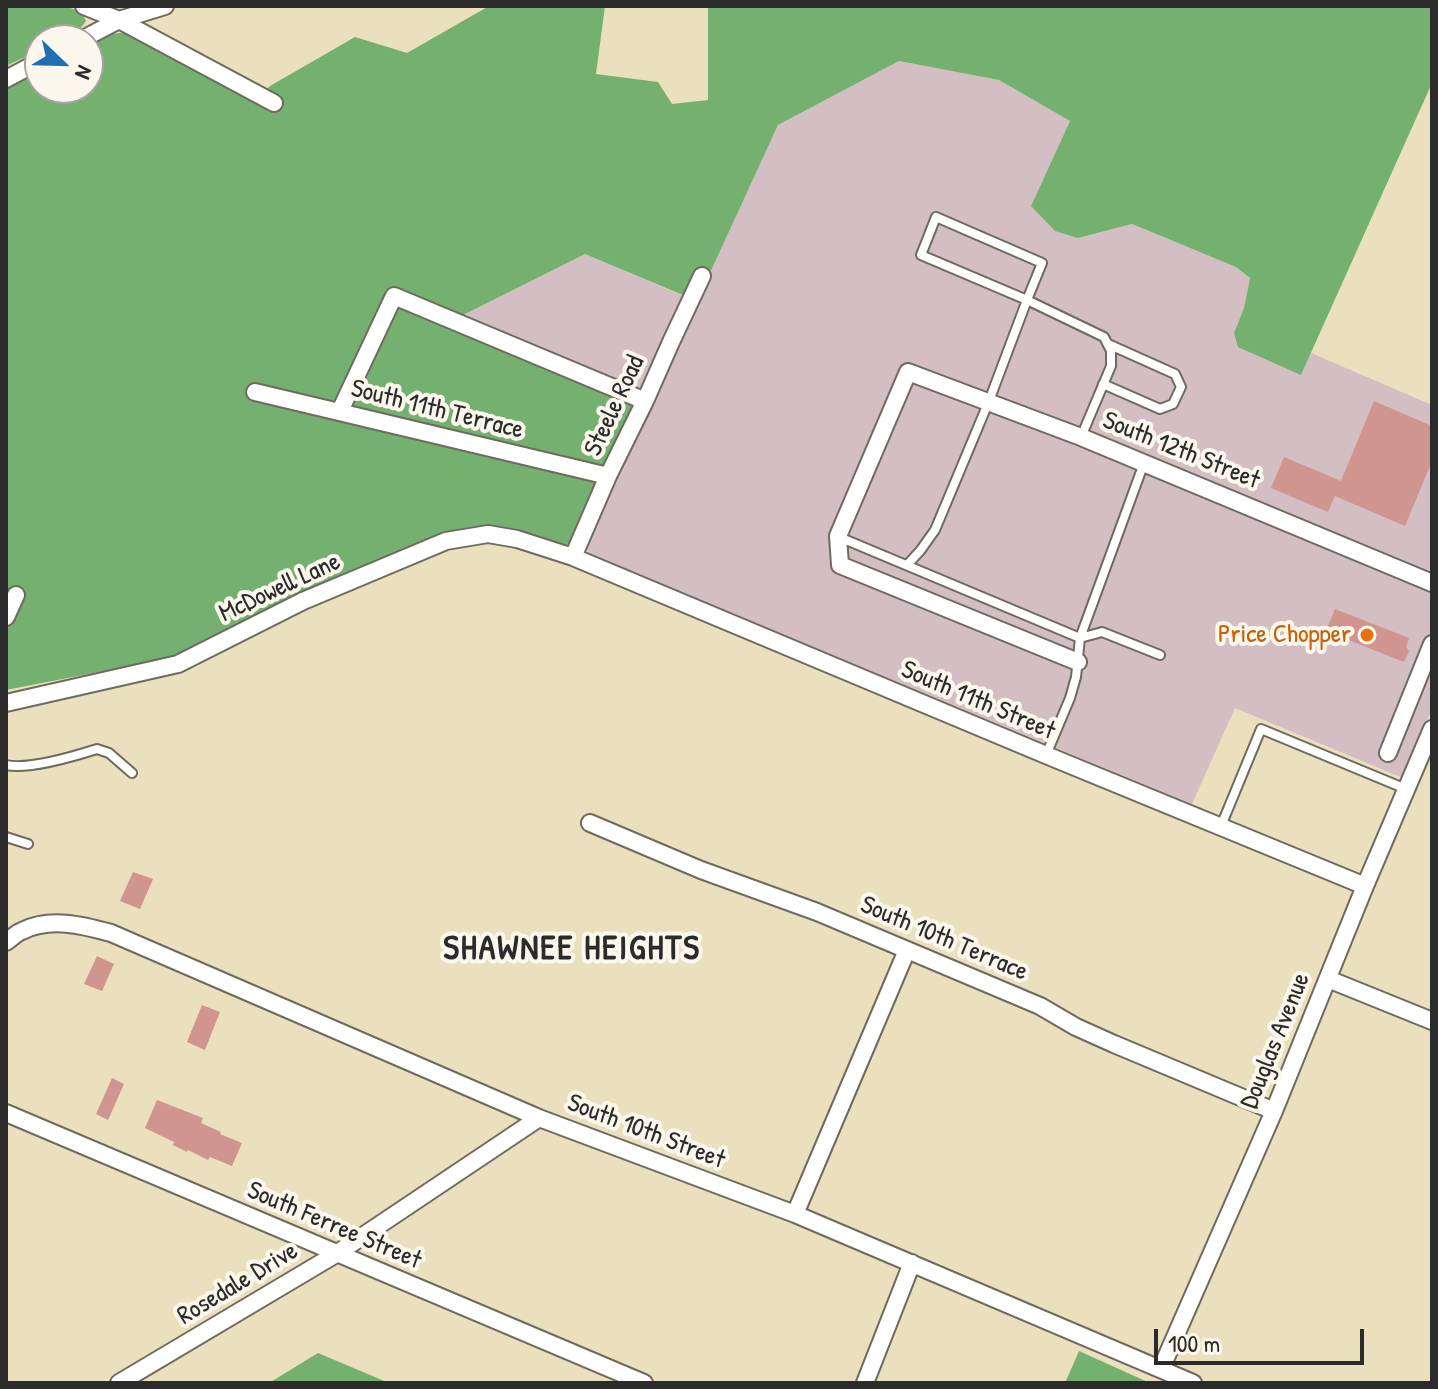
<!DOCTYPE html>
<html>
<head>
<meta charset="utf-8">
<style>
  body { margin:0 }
  #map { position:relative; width:1438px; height:1389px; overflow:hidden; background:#eae0be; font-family:"Patrick Hand",sans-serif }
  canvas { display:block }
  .frame { position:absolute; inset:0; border:8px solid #2b2b2b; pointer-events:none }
  .north { position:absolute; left:24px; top:24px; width:80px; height:80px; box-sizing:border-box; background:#fbf7ec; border:2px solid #a8a59f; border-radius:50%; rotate:113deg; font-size:22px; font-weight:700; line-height:32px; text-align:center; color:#2b2b2b }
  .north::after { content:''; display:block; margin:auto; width:28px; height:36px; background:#1f6fb2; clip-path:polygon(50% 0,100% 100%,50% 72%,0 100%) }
  .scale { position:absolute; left:1154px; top:1329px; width:210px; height:36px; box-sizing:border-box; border:4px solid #2b2b2b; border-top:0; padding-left:10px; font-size:24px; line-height:28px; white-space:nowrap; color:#2b2b2b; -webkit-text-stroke:6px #fbf7ec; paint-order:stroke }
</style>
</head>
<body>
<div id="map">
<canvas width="1438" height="1389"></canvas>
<div class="frame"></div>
<div class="north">N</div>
<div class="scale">100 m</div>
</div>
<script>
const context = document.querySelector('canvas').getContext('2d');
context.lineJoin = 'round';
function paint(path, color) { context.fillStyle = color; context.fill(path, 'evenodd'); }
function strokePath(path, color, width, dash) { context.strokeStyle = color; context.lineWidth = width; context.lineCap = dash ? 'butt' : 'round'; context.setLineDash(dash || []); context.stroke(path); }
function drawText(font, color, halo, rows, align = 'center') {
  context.font = font + ' "Patrick Hand",sans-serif'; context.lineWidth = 8; context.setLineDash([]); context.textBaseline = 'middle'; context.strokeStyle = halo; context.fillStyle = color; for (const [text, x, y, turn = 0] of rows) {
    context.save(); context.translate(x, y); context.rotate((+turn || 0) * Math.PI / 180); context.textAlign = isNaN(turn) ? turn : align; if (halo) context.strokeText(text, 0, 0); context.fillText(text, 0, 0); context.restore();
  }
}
const industrial = new Path2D(`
  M899,61L999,80L1070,121L1031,206L1078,238L1132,224L1236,267L1250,278L1244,308L1234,333L1301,374L1311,353L1432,405V709L1403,778L1235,708L1192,804L589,554L586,546L614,479L778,125Z
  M585,254L686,297L646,385L640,390L462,319L465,314Z`);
const forest = new Path2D(`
  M6,6H66L82,13L86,21C75,38 58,40 40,40V50L6,66Z
  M489,6H605L596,74L658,82L672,104L708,100V6H1432V83L1301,375L1238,347L1234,333L1244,308L1250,278L1236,267L1132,224L1078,238L1055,231L1031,206L1070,121L999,80L899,61L778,125L697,301L585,254L465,314L458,327L627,402L631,406V420L571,541L565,546L478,528L458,530L419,543L176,657L6,690V87L40,70V88H88V45C102,38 113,31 128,33L255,99L270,86L355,37L407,53Z
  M1079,1351L1150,1383H1065Z
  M318,1353L389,1383H269Z`);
const building = new Path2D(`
  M1374,401L1432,426V461L1405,526L1335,496L1328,512L1271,488L1284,457L1341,481Z
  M1335,609L1409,638L1406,647L1409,651L1404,662L1326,631Z
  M133,872L153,879L140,909L120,901Z
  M97,956L114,964L102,991L84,984Z
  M202,1005L220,1012L205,1050L187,1042Z
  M112,1078L124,1084L108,1120L96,1114Z
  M157,1100L203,1118L201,1123L221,1132L220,1134L242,1143L232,1166L210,1157L208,1160L188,1150L187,1152L173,1145L174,1142L145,1128Z`);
const service = new Path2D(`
  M936,217L1042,263L1027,300L921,255Z
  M1103,384L1160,409L1173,404L1181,387L1175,374L1108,344
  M839,537L1080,638L1102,632L1160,655
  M907,565L920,551L935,530L989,401L1027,300L1104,337L1111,351V366L1081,437
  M1046,755L1070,698L1076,677L1080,638L1144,463
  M6,765C28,770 75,756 97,749L109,753L132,773
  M1221,826L1261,729L1406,789
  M6,837L28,844`);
const minor = new Path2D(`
  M84,6L119,20L274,103
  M81,40L119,20L165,6
  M6,79L40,61
  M255,392L608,476
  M340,411L394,296L645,401
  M573,557L608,476L645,401L671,342L702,276
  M6,617L16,595
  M1078,662L840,565L838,536L908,372L1081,437L1432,583
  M6,703L178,664L303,601L446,541L488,534L517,539L573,557L1046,755L1365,886
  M1388,753L1432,644
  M590,823L701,870L817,912L1040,1006L1076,1027L1114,1044L1274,1111
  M6,942C11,939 16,933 22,931C50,917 82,925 111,933L539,1118L795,1214L1193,1383
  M1328,979L1432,1021
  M6,1113L644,1383
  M795,1214L907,950
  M1161,1369L1274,1111L1365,886L1432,729
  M119,1383L336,1254L539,1118
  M865,1383L912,1263`);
const markers = [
  [1367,635,8,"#e8710a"]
];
const streetNames = [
  ["Steele Road",615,406,-65],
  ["South 11th Terrace",437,410,14],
  ["South 12th Street",1181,451,22],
  ["McDowell Lane",280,588,-25],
  ["South 11th Street",978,701,23],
  ["South 10th Terrace",944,939,23],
  ["Douglas Avenue",1276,1041,-68],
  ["South 10th Street",646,1132,21],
  ["South Ferree Street",334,1226,23],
  ["Rosedale Drive",238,1284,-31]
];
const foodNames = [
  ["Price Chopper",1351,635]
];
const districtNames = [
  ["SHAWNEE HEIGHTS",572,950]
];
paint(industrial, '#d2bec3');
paint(forest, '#74b070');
paint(building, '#d0958e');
strokePath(service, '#6e6a5e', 12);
strokePath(minor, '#6e6a5e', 20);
strokePath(service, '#fff', 8);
strokePath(minor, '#fff', 16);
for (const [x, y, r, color] of markers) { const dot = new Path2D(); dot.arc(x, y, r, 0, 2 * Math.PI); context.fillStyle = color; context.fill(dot); strokePath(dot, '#fbf7ec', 3); }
drawText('26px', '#2b2b2b', '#fbf7ec', streetNames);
drawText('26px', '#c56008', '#fbf7ec', foodNames, 'right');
context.letterSpacing = '2px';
drawText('bold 34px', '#2b2b2b', '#fbf7ec', districtNames);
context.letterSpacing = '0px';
</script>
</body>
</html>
